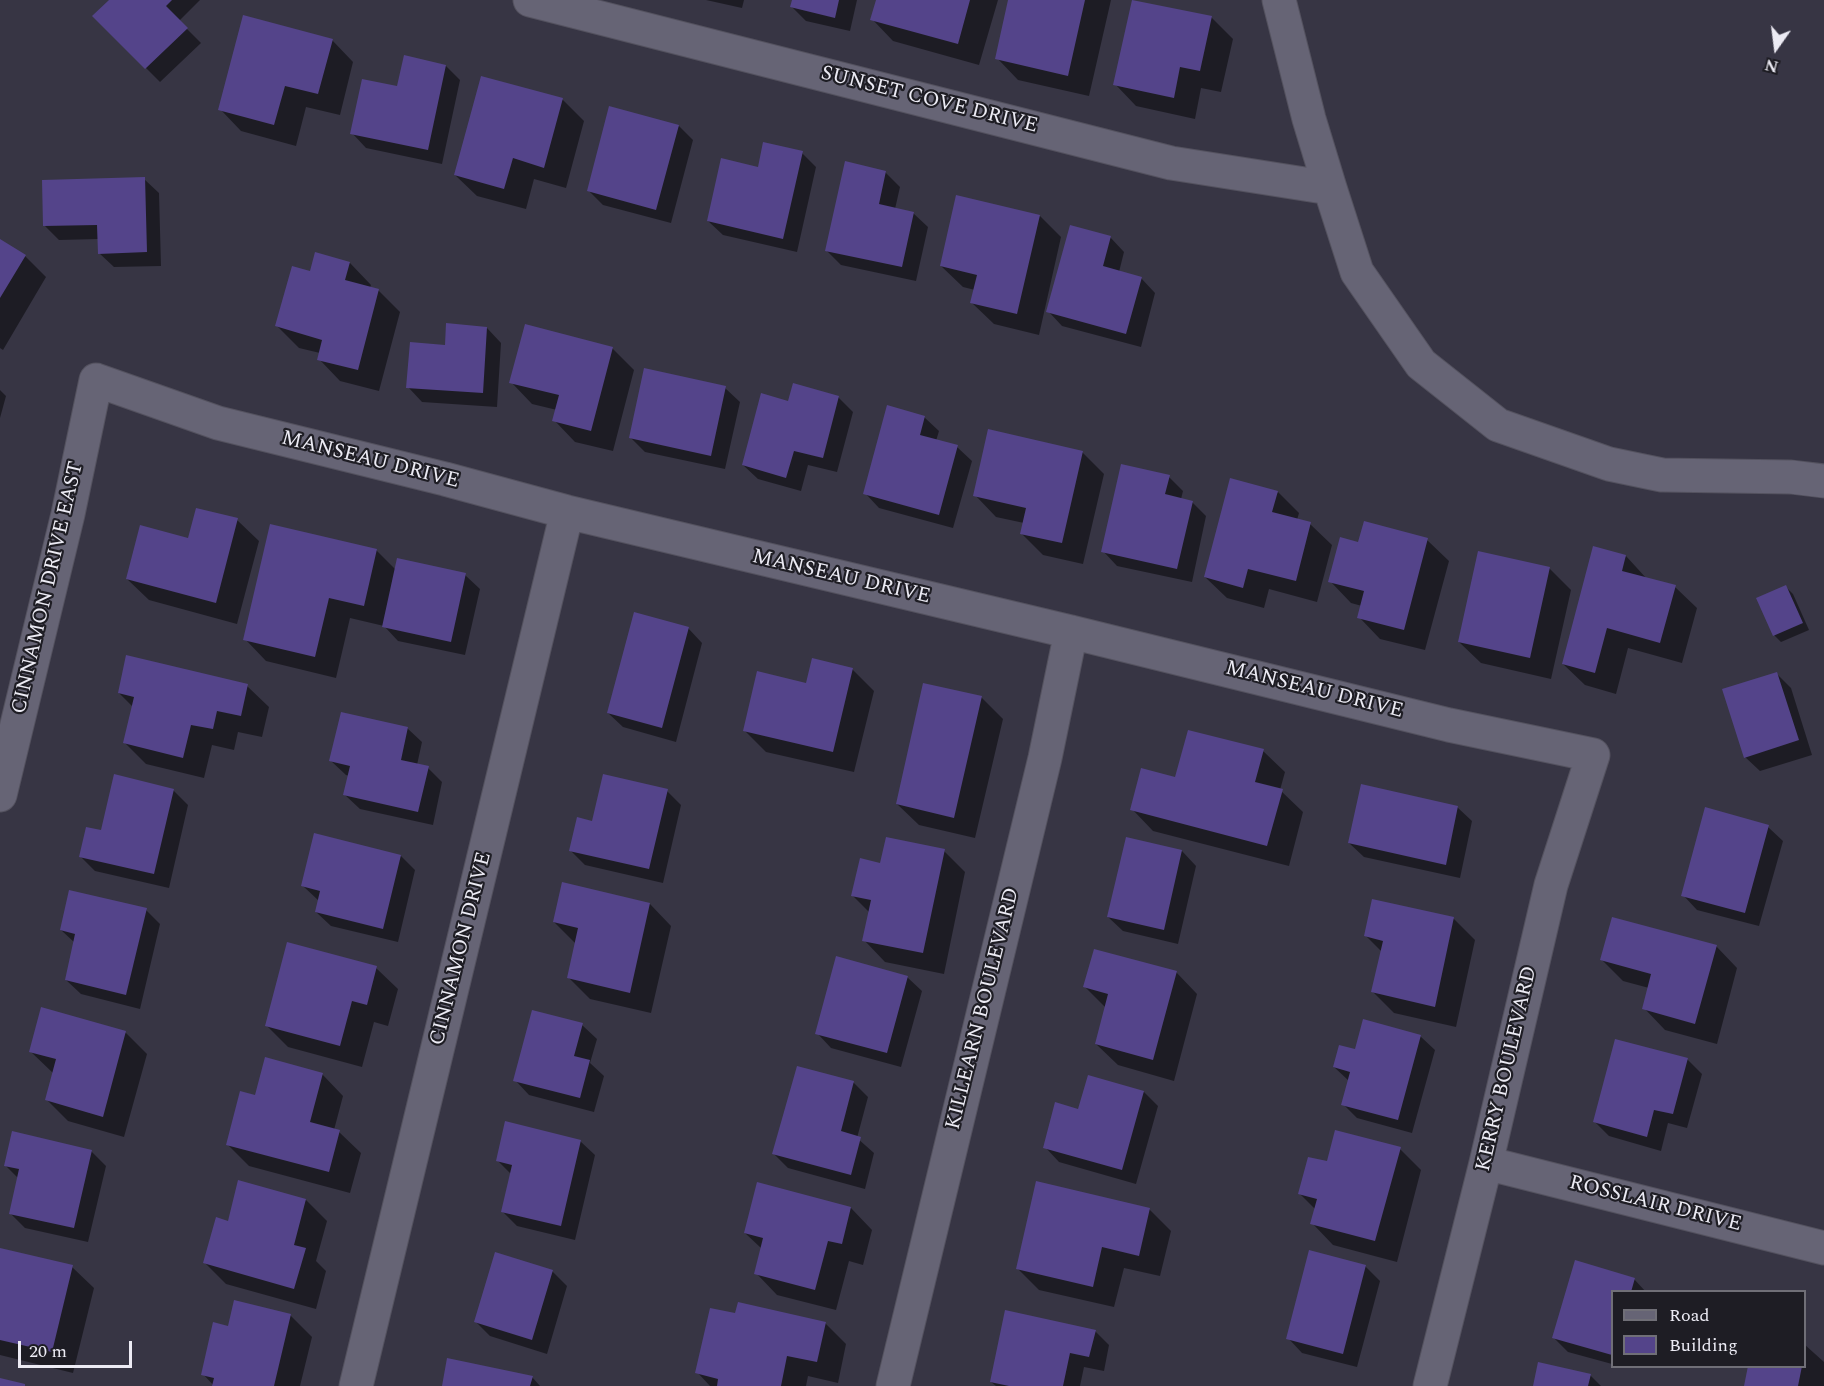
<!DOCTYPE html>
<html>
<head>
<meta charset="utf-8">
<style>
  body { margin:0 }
  #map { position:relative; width:1824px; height:1386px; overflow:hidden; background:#373544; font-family:Spectral,serif }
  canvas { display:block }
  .legend { position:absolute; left:1611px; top:1290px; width:195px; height:78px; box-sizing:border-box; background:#1e1d24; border:2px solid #706f77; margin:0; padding:8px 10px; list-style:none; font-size:18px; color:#ecebf4 }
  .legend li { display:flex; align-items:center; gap:12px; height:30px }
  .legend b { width:30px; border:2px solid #706f77 }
  .north { position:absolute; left:1746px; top:18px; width:60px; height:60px; -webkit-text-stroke:4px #1e1d24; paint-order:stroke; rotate:194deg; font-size:16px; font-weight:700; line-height:24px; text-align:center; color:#ecebf4 }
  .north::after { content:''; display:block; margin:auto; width:21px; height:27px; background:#ecebf4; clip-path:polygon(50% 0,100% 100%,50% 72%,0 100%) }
  .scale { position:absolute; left:18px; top:1341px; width:114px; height:27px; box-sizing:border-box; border:3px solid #ecebf4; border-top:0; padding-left:8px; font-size:18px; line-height:21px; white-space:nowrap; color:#ecebf4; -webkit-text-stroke:4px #1e1d24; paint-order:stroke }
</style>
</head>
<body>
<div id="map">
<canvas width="1824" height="1386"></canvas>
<ul class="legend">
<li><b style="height:8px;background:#666475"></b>Road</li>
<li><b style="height:16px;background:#54448a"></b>Building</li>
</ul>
<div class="north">N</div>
<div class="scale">20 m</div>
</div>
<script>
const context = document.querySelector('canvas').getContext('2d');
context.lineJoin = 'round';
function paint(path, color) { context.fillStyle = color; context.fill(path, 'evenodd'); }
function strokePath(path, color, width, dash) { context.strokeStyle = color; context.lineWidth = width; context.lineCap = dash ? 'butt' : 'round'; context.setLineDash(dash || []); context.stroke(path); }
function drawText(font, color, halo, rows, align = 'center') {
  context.font = font + ' Spectral,serif'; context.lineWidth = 4.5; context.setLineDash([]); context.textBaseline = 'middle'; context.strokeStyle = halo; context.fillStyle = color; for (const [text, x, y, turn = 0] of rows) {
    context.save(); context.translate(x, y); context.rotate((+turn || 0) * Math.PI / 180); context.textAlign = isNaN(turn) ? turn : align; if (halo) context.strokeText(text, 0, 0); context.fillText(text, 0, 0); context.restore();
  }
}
const shadow = new Path2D(`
  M111,0H200L179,21L201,43L160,82L94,16Z
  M706,0H744L742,8Z
  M793,0H857L850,31L806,21L792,7Z
  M877,0H998L979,65L893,41L872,19Z
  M1010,0H1111L1089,96L1018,80L997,58Z
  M1211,17L1233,39L1221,92L1201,88L1195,119L1136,106L1115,84Z
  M332,40L353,62L340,115L306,107L296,146L241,131L220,109Z
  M446,66L460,80L442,164L366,148L352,133L398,88Z
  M482,77L563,100L584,121L566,188L534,179L526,209L477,196L455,175Z
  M679,126L693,140L671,223L603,205L589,191Z
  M802,153L816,167L797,252L723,235L708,221L759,169Z
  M885,172L900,187L895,209L913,213L928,227L916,281L841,265L826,250Z
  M144,179L159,193L161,266L114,267L99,253V239L59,240L45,226Z
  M1040,216L1061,237L1039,335L994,324L972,303L975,290L963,287L941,266Z
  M1110,237L1124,252L1119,272L1141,278L1155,293L1141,347L1062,326L1048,311Z
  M0,241L25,256L46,277L3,350L0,348Z
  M316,254L350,263L371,285L370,288L379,291L400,312L379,391L340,381L319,359L320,353L299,348L277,326L311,272Z
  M487,328L501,343L497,407L422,402L408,387L446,346Z
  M612,348L634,370L613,451L575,442L554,420L557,410L532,404L511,382Z
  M725,388L740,402L725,469L645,452L631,438Z
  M0,390L6,396L0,418Z
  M838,397L853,412L837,472L808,465L801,491L758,479L743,465Z
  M924,417L939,431L936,441L957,447L972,461L953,528L879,508L865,493Z
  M1082,452L1104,474L1083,564L1043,555L1022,534L1024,523L996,517L975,495Z
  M1169,477L1183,491L1181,499L1192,502L1206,516L1192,582L1117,566L1103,551Z
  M1278,492L1299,513L1297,520L1310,524L1332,545L1317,602L1269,589L1264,608L1227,598L1205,577Z
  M237,520L259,541L237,624L149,600L127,579L189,539Z
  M1427,540L1449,561L1425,650L1380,639L1359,617L1362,606L1351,603L1330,581L1360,544Z
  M376,550L396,570L465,575L480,589L465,655L398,641L384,626L350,618L336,678L266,661L245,639Z
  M1626,556L1647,579L1675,587L1697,608L1682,663L1628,648L1616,694L1585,685L1563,664Z
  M1549,568L1571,590L1551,679L1481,663L1459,642Z
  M1786,587L1793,594L1809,630L1781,642L1774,635Z
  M688,628L702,643L676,742L623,727L608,713Z
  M852,669L874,691L854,772L766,752L744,730L808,685Z
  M1776,673L1791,688L1812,755L1760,771L1745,757Z
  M247,686L269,707L262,737L238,732L234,750L212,745L204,778L146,764L125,743L133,707L119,693Z
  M981,697L1003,719L975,838L919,825L897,804Z
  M407,728L422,742L417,765L428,768L442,782L433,825L360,809L345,795L349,776L346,775L331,761Z
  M1263,751L1285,772L1280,790L1303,812L1289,866L1153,831L1132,809L1176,779Z
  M173,790L188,805L169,888L95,871L81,857L102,832Z
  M667,791L681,805L663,883L585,865L570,850L594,823Z
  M1457,807L1472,821L1460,878L1364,857L1349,843Z
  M1768,827L1783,841L1759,926L1697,910L1683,895Z
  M944,851L965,872L944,974L885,962L864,940L870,913L853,896Z
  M1182,851L1196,866L1178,944L1123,931L1108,917Z
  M401,856L415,870L398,942L331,926L316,912L319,901L303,886Z
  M563,884L650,904L671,926L651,1013L590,999L569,978L576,944L554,922Z
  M1374,901L1454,919L1475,940L1456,1027L1394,1013L1373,992L1382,952L1366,936Z
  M146,910L160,924L140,1009L81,994L66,980L75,943L61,930Z
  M1716,946L1737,968L1717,1044L1665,1030L1644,1008L1649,988L1623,981L1602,960Z
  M376,968L398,989L388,1026L374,1022L362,1067L288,1047L267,1026Z
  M1176,972L1197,994L1174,1081L1118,1065L1096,1044L1106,1008L1085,987Z
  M907,977L922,991L901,1067L831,1048L817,1033Z
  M582,1025L597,1039L590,1063L604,1076L594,1112L529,1095L515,1080Z
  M126,1033L147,1054L124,1137L68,1121L47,1100L54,1074L30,1051Z
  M1420,1036L1435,1050L1412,1133L1357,1118L1343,1104L1349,1081L1334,1067L1356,1051Z
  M1687,1059L1702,1074L1687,1128L1668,1123L1661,1151L1609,1136L1595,1122Z
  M798,1067L854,1083L868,1097L857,1138L874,1153L865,1189L788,1168L774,1154Z
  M322,1074L343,1096L334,1130L339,1132L361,1153L350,1193L249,1166L227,1144L256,1097Z
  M1144,1092L1158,1106L1136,1184L1059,1162L1045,1147L1079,1111Z
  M580,1141L595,1155L575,1240L517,1226L502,1211L511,1174L497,1160Z
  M1400,1149L1421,1170L1397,1262L1333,1245L1312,1223L1315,1209L1299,1193L1328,1163Z
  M91,1151L106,1166L88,1242L25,1228L10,1213L18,1178L6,1166Z
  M306,1200L327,1221L316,1261L326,1271L316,1309L226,1284L205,1263L229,1222Z
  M851,1208L872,1230L863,1265L849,1261L836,1310L777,1295L756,1273L762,1249L745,1233Z
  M1149,1209L1171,1231L1160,1276L1124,1268L1114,1307L1039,1290L1017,1268Z
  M0,1249L72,1267L94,1288L73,1373L0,1355Z
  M1576,1262L1634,1279L1646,1292H1612V1364L1568,1352L1554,1338Z
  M1365,1266L1380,1281L1357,1367L1302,1353L1288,1338Z
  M552,1271L567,1286L547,1354L490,1336L476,1322Z
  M290,1315L312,1337L300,1386H214L203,1374L229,1327Z
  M736,1315L825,1323L846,1344L838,1383L808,1376L806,1386H710L697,1372Z
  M1095,1331L1109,1345L1104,1371L1084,1367L1080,1386H996L991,1382Z
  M1804,1344L1824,1362V1386H1745L1750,1366H1804Z
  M1590,1375L1601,1386H1534Z
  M532,1377L540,1386H443Z`);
const building = new Path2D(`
  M109,0H172L166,6L188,28L145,69L92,16Z
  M792,0H839L835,18L790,7Z
  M876,0H970L958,44L870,20Z
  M1008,0H1085L1068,76L995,59Z
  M1132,0L1212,16L1200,71L1180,67L1174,98L1113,85Z
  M243,15L333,39L318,94L285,86L274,125L218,110Z
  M404,55L446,65L428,150L350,134L362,79L397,86Z
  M481,76L563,98L544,168L513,158L504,189L454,175Z
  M609,106L679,125L656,210L587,191Z
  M763,142L803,151L783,239L707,221L721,158L758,167Z
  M845,161L886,171L879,204L914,212L902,267L825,251Z
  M145,177L147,252L98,254L97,225L43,226L42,180Z
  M956,195L1040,215L1017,314L970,303L977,275L940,266Z
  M1070,225L1111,236L1103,266L1142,277L1126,334L1046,312Z
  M0,239L26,255L0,298Z
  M315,252L350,262L345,280L379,289L358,370L317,360L322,340L275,326L292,266L310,271Z
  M446,323L487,327L483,393L406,388L410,342L445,345Z
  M525,324L613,347L591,431L552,421L559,395L509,383Z
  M644,368L726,386L711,456L629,438Z
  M793,383L839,396L823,458L794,451L786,478L742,465L761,393L788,401Z
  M887,405L925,416L920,435L958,445L939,515L863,494Z
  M988,429L1083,451L1062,543L1020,534L1026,508L973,496Z
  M1121,464L1170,475L1165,494L1193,501L1177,569L1101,552Z
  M1230,478L1278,491L1272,512L1311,522L1296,581L1248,569L1243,588L1204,577Z
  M196,508L238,518L216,603L126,579L140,525L188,538Z
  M1364,521L1428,538L1404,630L1357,618L1364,591L1328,582L1340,537L1358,542Z
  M270,524L377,549L364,606L329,598L315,657L243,640Z
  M1593,546L1626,555L1622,571L1676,585L1660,643L1607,628L1595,673L1562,664Z
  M1478,551L1550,567L1530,658L1458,642Z
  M397,558L466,573L451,642L382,627Z
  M1786,585L1803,623L1773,636L1756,598Z
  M634,612L689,627L662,728L607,713Z
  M126,655L248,684L241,716L217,711L213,729L191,725L183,758L123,743L134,697L118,693Z
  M812,658L853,668L833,752L743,731L757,671L806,683Z
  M1777,672L1799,740L1744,758L1722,689Z
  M923,683L982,696L954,818L896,804Z
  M341,712L408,727L401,760L429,766L418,812L343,795L350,766L329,761Z
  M1188,730L1264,749L1255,782L1283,789L1267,846L1130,810L1141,768L1175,777Z
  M114,774L174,789L154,874L79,857L86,827L101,830Z
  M603,774L668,789L649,869L569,851L577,817L592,821Z
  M1361,784L1458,806L1446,865L1348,843Z
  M1705,807L1769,825L1745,913L1681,896Z
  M314,833L401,855L383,929L315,912L320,891L301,886Z
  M886,837L945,849L923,953L862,941L871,900L851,896L860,858L880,863Z
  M1126,837L1182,850L1164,930L1107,917Z
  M562,882L650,903L630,993L567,978L578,928L553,922Z
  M69,890L147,908L126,995L65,980L75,934L60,930Z
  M1372,899L1454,917L1435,1007L1371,992L1383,941L1364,936Z
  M1612,917L1717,945L1695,1024L1642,1009L1651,974L1600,960Z
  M287,942L377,966L367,1005L352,1001L340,1046L265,1026Z
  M1094,949L1177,971L1153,1060L1095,1044L1108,994L1083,987Z
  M836,956L908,976L887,1053L815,1034Z
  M41,1007L126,1031L103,1117L45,1100L56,1059L29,1052Z
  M532,1010L583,1023L574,1056L590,1060L580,1098L513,1081Z
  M1363,1019L1421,1035L1398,1120L1341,1105L1350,1072L1333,1067L1339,1045L1355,1049Z
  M1615,1039L1688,1058L1673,1114L1654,1110L1647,1137L1593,1122Z
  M265,1057L323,1073L310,1122L340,1130L329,1172L226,1145L240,1091L255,1095Z
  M797,1066L854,1081L841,1131L861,1137L851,1175L772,1154Z
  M1088,1075L1144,1091L1122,1170L1043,1148L1055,1102L1078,1109Z
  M505,1121L581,1140L561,1226L501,1212L512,1165L496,1161Z
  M1335,1130L1401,1147L1375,1241L1310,1224L1317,1199L1298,1194L1308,1157L1327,1161Z
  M12,1131L92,1150L74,1228L9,1214L19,1169L4,1166Z
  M238,1180L306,1199L294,1245L306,1248L294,1289L203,1263L216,1217L228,1221Z
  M1036,1181L1150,1208L1139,1256L1102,1247L1093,1287L1016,1269Z
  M757,1182L851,1207L842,1244L828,1241L815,1290L754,1274L763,1238L744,1233Z
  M0,1248L73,1265L52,1352L0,1340Z
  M1309,1250L1366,1265L1343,1354L1286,1339Z
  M495,1252L553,1270L532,1340L474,1322Z
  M1575,1260L1635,1278L1631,1292H1612V1355L1552,1338Z
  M234,1300L291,1314L274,1386H212L214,1378L201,1375L213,1322L228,1326Z
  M738,1302L826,1322L817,1362L787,1356L781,1386H717L718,1379L695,1373L710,1308L735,1313Z
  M1005,1310L1096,1330L1089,1357L1070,1353L1063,1386H1009L990,1382Z
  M447,1358L533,1376L530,1386H442Z
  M1538,1362L1591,1374L1588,1386H1533Z
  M1748,1366H1802L1798,1386H1744Z
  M0,1378L25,1384V1386H0Z`);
const minor = new Path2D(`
  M530,0L1171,163L1330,188L1357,272L1421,364L1498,425L1609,464L1662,475L1791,477L1824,481
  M1279,0L1309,119L1330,188
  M0,795L68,514L96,380L218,423L445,479L567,512L1071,632L1449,725L1593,755L1551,885L1486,1163L1430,1386
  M1486,1163L1824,1248
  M356,1386L567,512
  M893,1386L1045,758L1071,632`);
const streetNames = [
  ["SUNSET COVE DRIVE",929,101,14],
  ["MANSEAU DRIVE",370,461,14],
  ["MANSEAU DRIVE",841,578,13],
  ["CINNAMON DRIVE EAST",49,588,-77],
  ["MANSEAU DRIVE",1314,691,14],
  ["CINNAMON DRIVE",462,949,-76],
  ["KILLEARN BOULEVARD",984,1009,-76],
  ["KERRY BOULEVARD",1508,1069,-77],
  ["ROSSLAIR DRIVE",1655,1205,14]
];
paint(shadow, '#0007');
paint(building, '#54448a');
strokePath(minor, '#54525f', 35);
strokePath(minor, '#666475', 33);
drawText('21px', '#ecebf4', '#1e1d24', streetNames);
</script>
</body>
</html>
